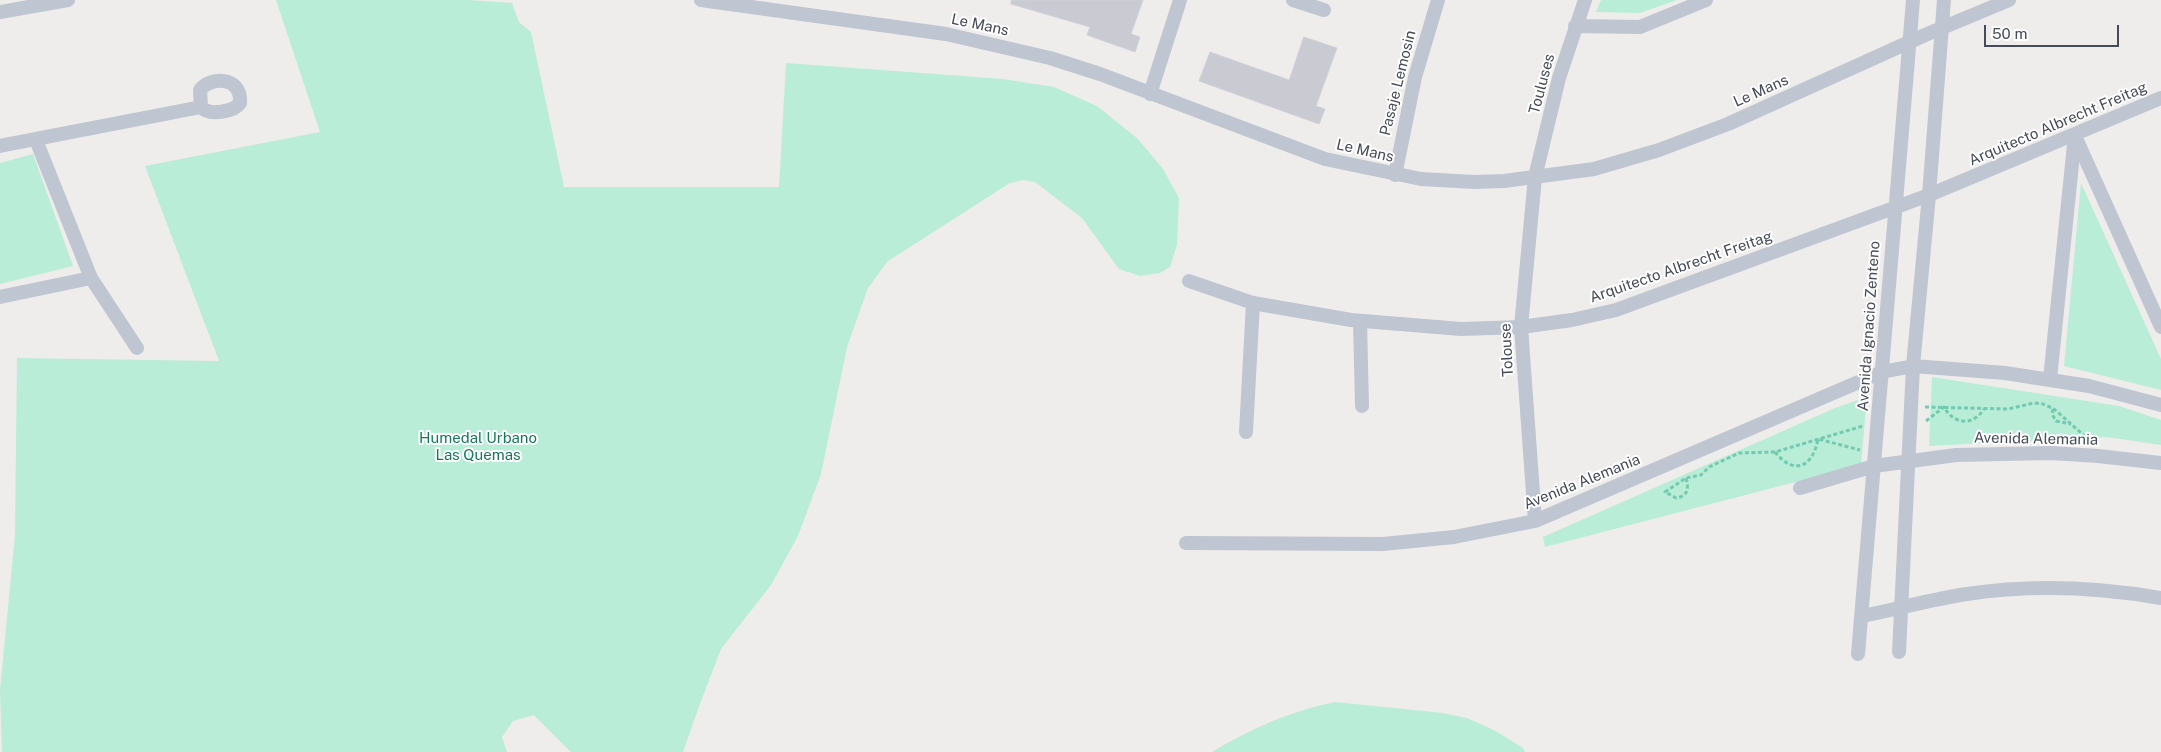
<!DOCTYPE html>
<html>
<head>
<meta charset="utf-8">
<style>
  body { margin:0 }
  #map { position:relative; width:2161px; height:752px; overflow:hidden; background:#efecec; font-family:"Public Sans",sans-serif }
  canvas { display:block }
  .scale { position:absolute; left:1984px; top:25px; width:135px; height:22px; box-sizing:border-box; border:2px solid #454b59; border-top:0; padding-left:6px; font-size:15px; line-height:18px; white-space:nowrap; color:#454b59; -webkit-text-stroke:4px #fff; paint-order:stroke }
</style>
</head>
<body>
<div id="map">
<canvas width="2161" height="752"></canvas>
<div class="scale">50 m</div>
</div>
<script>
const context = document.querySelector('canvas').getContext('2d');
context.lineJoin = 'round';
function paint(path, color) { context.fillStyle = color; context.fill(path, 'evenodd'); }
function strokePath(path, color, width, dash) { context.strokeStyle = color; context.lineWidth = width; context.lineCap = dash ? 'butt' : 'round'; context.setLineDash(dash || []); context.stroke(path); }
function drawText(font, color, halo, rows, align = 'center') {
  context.font = font + ' "Public Sans",sans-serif'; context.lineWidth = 4; context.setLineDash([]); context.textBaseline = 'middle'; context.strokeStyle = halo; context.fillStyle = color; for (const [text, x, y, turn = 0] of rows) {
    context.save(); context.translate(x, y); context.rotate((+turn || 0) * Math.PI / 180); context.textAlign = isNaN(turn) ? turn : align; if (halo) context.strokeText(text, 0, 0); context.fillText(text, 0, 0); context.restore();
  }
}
const green = new Path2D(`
  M276,0H468L512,3L519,22L531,32L564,187H779L786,63L1003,79L1054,87L1097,106L1138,139L1163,169L1179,198L1177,245L1170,267L1160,273L1140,276L1119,269L1082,218L1035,182L1023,180L1010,183L985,199L888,261L868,288L847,347L821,474L798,536L771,585L721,649L701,701L683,752H571L534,715L513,721L502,737L507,752H2L0,690L15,535L17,358L219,361L145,166L320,132Z
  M1601,0H1677L1640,13L1596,12Z
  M33,154L73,266L0,284V163Z
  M2081,183L2161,359V390L2064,366Z
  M1932,377L2119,406L2161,420V445L2107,437L1929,446Z
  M1867,397L1861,465L1545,547L1543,537L1835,408Z
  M1335,702L1443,713L1467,718L1494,730L1523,748L1525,752H1212C1253,728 1287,712 1335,702Z`);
const building = new Path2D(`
  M1012,0H1143L1131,34L1140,37L1135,52L1087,35L1090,27L1011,4Z
  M1304,37L1337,48L1316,106L1325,109L1319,124L1199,81L1210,52L1289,80Z`);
const path = new Path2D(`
  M1925,407L2008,409L2034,403L2043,404L2054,409L2088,439
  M2053,409L2052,414L2056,421L2071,424
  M1926,421L1944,407C1954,425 1973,426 1984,409
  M1775,452C1794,476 1813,467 1818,439L1860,450
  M1686,478C1689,489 1688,496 1676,498L1665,492L1686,478L1701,475L1709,467L1739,453L1775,452L1863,426`);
const street = new Path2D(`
  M701,0L946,34L1050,58L1100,74L1325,159L1421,179L1474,182L1504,181L1594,169L1659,150L1728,124L1925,35L2009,0
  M1293,0L1324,10
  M0,12L68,0
  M1575,26L1640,27L1706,0
  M1150,94L1180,0
  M2075,136L2161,327
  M36,140L91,278L137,348
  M0,146L201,107C209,116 234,112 240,103C242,75 209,77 200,90L201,107
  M1395,175L1415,77L1438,0
  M1189,281L1253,303L1351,320L1461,329L1521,327L1572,320L1616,310L1929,195L2161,98
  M0,297L91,278
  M1360,321L1362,406
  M2050,379L2075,135
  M1246,432L1253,303
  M1800,488L1874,466L1956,455L2051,453L2098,456L2161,463
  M1535,521L1521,327L1535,177L1559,78L1585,0
  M1186,543L1383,544L1454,537L1535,521L1882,372L1913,366L2005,373L2089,386L2161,405
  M1862,616C1898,609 1932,599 1967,594C2032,584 2096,587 2161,598
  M1899,652L1913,366L1929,195L1944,0
  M1858,654L1913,0`);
const streetNames = [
  ["Le Mans",980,25,12],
  ["Pasaje Lemosin",1398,83,-76],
  ["Touluses",1542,84,-75],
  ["Le Mans",1761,91,-24],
  ["Arquitecto Albrecht Freitag",2058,124,-23],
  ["Le Mans",1365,151,13],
  ["Arquitecto Albrecht Freitag",1681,267,-19],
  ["Avenida Ignacio Zenteno",1869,326,-86],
  ["Tolouse",1507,350,-93],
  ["Avenida Alemania",2036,439,1],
  ["Avenida Alemania",1582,482,-22]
];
const parkNames = [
  ["Humedal Urbano",478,438],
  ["Las Quemas",478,455]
];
paint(green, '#b9edd7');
paint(building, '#c9cad2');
strokePath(building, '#d0d1d8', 1);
strokePath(path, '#72cab0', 3, [4, 2.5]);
strokePath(street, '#bfc5d1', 14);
drawText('15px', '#454b59', '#fff', streetNames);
drawText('15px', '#17785a', '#fff', parkNames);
</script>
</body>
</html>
